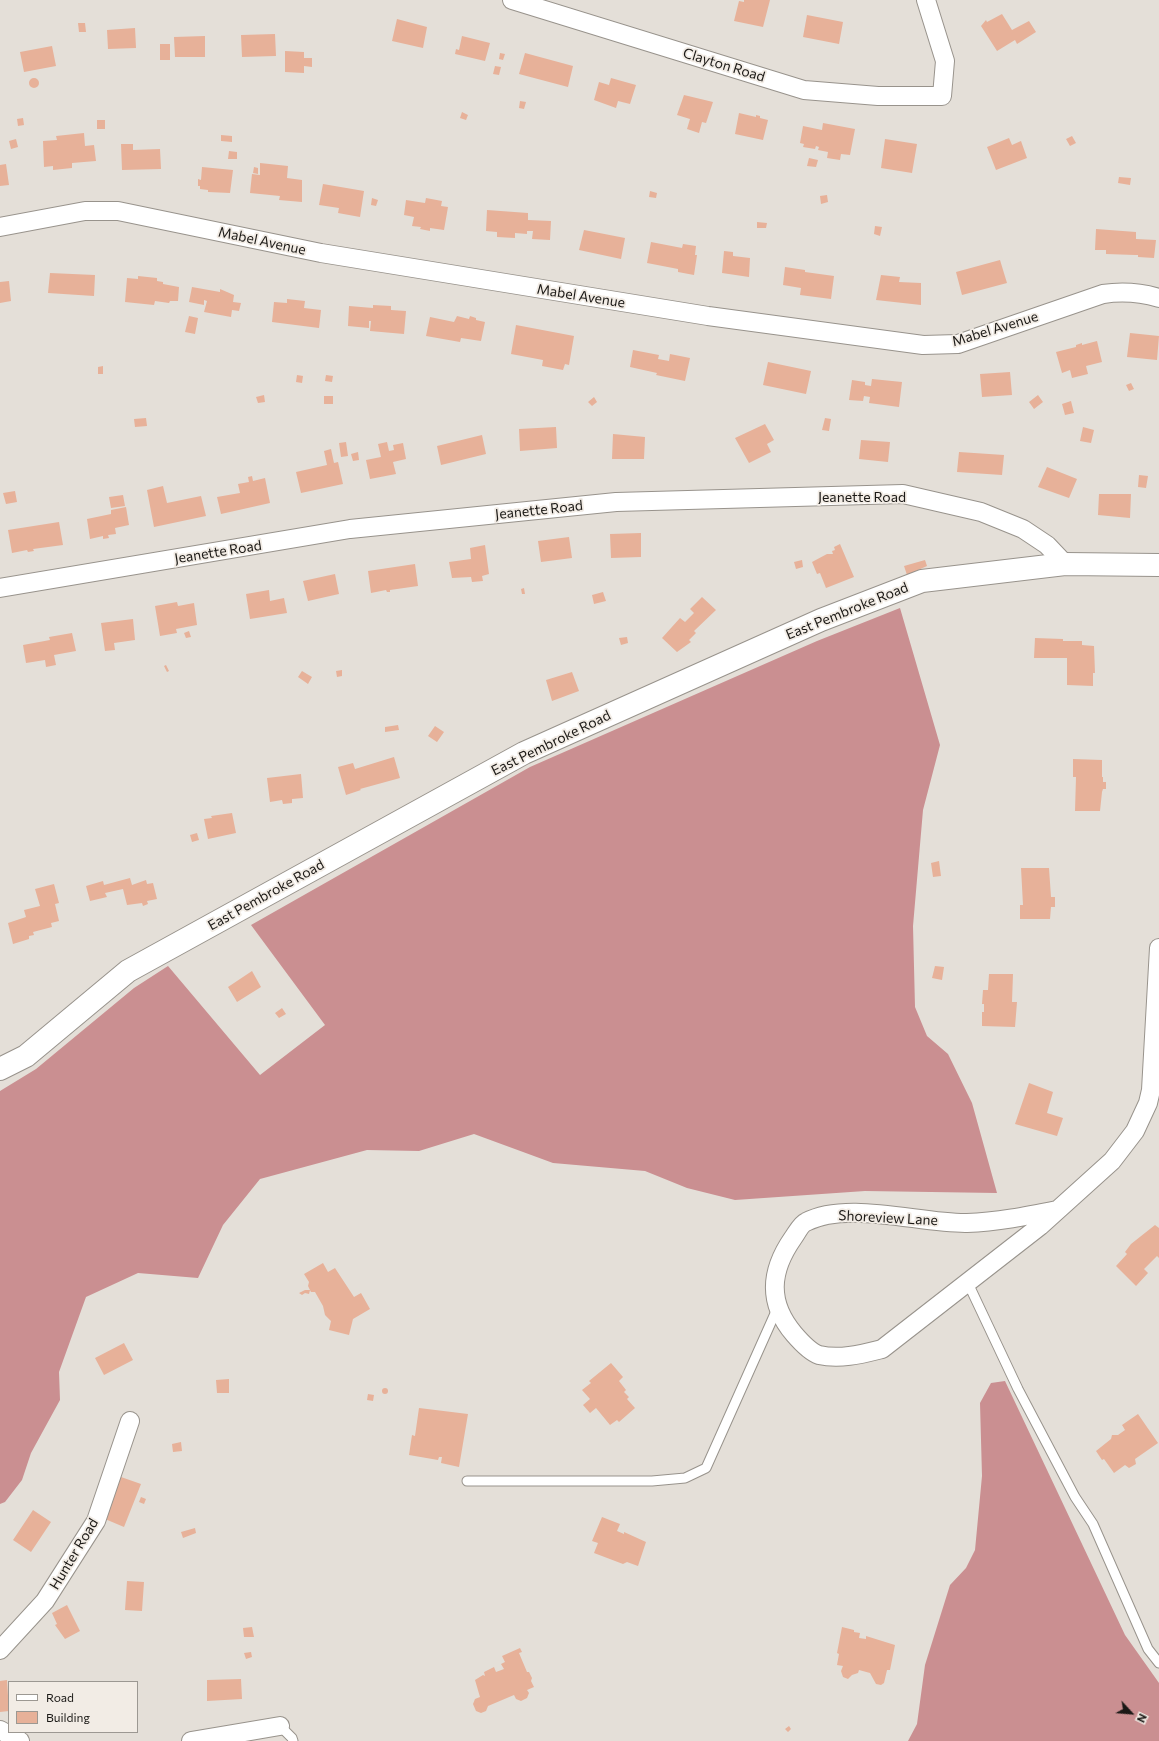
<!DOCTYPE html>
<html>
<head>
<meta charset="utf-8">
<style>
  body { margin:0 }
  #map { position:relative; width:1159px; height:1741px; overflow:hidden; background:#e4dfd8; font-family:Commissioner,sans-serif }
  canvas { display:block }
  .legend { position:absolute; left:8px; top:1681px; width:130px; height:52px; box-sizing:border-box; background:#f2ece5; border:1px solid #9c9892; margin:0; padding:5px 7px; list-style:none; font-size:12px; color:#1b1916 }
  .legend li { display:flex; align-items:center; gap:8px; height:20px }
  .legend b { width:20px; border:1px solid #9c9892 }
  .north { position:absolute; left:1111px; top:1693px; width:40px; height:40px; -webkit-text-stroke:3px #f2ece5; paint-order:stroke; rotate:116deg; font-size:11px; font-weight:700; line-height:16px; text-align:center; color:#1b1916 }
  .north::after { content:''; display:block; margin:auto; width:14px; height:18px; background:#1b1916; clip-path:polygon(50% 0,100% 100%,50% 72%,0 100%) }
</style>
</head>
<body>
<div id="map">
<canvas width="1159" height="1741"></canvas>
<ul class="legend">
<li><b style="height:5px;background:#fff"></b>Road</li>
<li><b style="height:11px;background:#e7b199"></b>Building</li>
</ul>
<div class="north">N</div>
</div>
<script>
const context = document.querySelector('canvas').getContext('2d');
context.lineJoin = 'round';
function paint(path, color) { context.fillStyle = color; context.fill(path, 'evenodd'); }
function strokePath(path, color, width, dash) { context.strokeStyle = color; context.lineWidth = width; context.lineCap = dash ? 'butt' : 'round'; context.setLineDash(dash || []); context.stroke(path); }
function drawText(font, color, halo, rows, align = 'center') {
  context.font = font + ' Commissioner,sans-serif'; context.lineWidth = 3.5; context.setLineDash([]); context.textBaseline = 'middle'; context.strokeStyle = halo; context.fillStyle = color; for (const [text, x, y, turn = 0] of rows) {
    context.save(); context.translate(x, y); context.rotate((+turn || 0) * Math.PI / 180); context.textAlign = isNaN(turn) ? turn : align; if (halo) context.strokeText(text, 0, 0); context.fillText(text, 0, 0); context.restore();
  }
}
const forest = new Path2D(`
  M900,608L940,745L923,810L913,926L915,1007L927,1036L948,1054L972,1103L997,1193L865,1191L735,1200L687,1188L645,1171L553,1163L474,1134L419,1151L367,1150L260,1179L223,1225L198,1278L138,1273L86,1297L59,1372L60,1400L31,1453L22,1480L5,1502L0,1504V1091L36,1069L134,988L168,966L260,1075L325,1025L251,925L530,767L817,641Z
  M1005,1381L1125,1635L1159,1683V1741H908L917,1724L925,1665L950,1585L966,1568L975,1550L982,1476L980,1403L991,1383Z`);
const building = new Path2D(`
  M744,0H770L763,27L734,21L739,1L744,2Z
  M1002,14L1012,30L1029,21L1036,32L1017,44L1015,40L997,51L981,26L986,20L987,22Z
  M807,15L843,22L839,44L803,37Z
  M397,19L427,27L423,48L392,41Z
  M78,23H85L86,32H79Z
  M135,28L136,48L108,49L107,30Z
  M275,34L276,56L242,57L241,35Z
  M205,36V57H175L174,37Z
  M462,36L490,43L485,61L455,54L456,49L459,50Z
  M160,44H170V60H160Z
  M52,46L56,66L24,72L20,52Z
  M285,51L304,52V58H312V67L304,66V73L285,72Z
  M500,53L505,54L503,60L499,59Z
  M525,53L573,66L568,87L519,74Z
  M495,66L501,67L499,75L493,74Z
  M29 83a5 5 0 1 1 10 0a5 5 0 1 1-10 0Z
  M611,78L636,85L630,104L618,101L616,108L594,100L599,82L609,85Z
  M684,95L713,102L706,123L702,122L699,133L687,129L690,119L677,115Z
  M520,101L526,102L524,109L519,108Z
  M462,112L468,115L466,120L460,118Z
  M739,113L756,117V115L760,116V118L768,120L763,140L735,134Z
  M23,118L24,125L18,126L17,119Z
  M97,120H105V129H97Z
  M823,123L855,129L850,155L841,154L840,160L827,158L828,152L818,150L819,147L816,146L815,149L803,147L804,144L800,143L803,126L822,130Z
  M84,133L85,146L94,145L96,161L72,163V168L53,170V166L44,167L43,141L57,140L56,136Z
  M221,135L232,136V142L221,141Z
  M1072,136L1076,143L1070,146L1066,139Z
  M1009,138L1012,145L1021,141L1027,158L996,170L987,147Z
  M16,139L18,147L11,149L9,141Z
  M885,139L917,144L912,173L881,168Z
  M121,144H133V150L160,149L161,169L122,170Z
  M229,151L237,152V159H228Z
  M809,158L818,160L816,167L807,166Z
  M260,163L288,166L287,178L302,180V202L279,200L280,196L250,193L252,174L260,175Z
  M6,164L9,185L0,186V165Z
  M202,167L233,170L230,193L208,192V190L200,189V186H198V179L201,180Z
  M254,167L258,168V174L253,173Z
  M1119,177L1131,178L1130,185L1118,183Z
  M323,184L364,191L360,217L338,213L339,208L319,205Z
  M650,191L657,193L656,198L649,197Z
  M827,195L828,202L821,204L820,196Z
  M372,198L378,200L376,206L371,205Z
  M426,198L442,201L441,206L448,207L444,230L430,228V231L420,229L421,227L412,226L414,217L404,215L406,200L425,203Z
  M487,210L528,213V220L551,221L550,240L532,239L533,231H527V234L515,233V238L497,237V232L486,231Z
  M757,222L767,223L766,228H757Z
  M875,226L882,227L880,236L874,234Z
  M1096,229L1136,232V239L1156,240L1154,258L1138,257V255H1135L1106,254V250H1095Z
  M584,230L625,238L621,259L579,250Z
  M651,242L682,248L683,244L696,246L695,255H697L694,275L678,272V269L647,263Z
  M724,251L733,252V256L750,258L749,277L722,273Z
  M1000,260L1007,283L962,295L956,272Z
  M785,267L805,270V272L834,276L831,299L800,295L801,288L783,285Z
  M50,273L95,275L94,296L48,293Z
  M881,275L900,277L899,282L921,283V305L876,300Z
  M138,276L157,278V281L163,282V284L179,287L178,301H170L169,303L155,301L154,305L125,302L127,278L138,279Z
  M9,281L11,301L0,303V282Z
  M192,287L220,292V289L234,295L233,302L241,303L239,311L232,310L231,317L204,312L207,301L204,300V305L189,302Z
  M287,299L305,301L304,308L321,310L319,328L272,322L274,302L287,303Z
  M373,305L391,306V310L406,311L404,334L370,331L371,321H369V328L348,326L349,306L373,308Z
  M189,316L198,318L195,334L185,332Z
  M457,316L469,319L470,316L476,318V320L485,322L481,341L461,338L460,342L426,336L430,317L454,322Z
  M516,325L574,336L569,365L565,364L563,370L542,366L543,360L511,354Z
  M1130,333L1159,336L1157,360L1127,357Z
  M1097,341L1102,362L1086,366L1088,374L1072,378L1070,370L1062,373L1056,352L1076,347V345L1082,343V345Z
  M633,350L659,355L658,359L669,361L670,354L690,358L685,381L656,375L657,373L630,367Z
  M768,362L811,371L806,394L763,385Z
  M103,366V374H98V367Z
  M1010,372L1012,395L982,397L980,374Z
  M297,375L303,376L302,383L296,382Z
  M326,375L333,376L332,382L325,381Z
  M872,379L902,382L899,407L869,403L870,397L864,396L863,401L849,400L852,380L865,382V385L871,386Z
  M1131,383L1134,389L1129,391L1126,385Z
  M264,395L265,402L258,403L256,397Z
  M1038,395L1043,402L1034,409L1029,402Z
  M324,396H333V404H324Z
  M594,397L597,402L592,406L588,402Z
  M1071,401L1074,413L1065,415L1062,404Z
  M146,418L147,426L135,427L134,419Z
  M825,418L831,419L829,431L822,430Z
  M765,424L774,440L767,444L771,452L749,463L735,438Z
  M556,427L557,448L520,451L519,429Z
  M1083,427L1094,430L1091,443L1080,441Z
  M613,434L645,437L644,459H612Z
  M482,435L486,454L441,465L437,446Z
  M861,440L890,442L888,462L859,459Z
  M346,442L348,456L341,457L339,443Z
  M387,442L389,451L394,450L393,445L403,443L406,459L393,462L396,474L370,479L366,460L381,457L378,444Z
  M331,449L334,463L338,462L343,484L301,493L296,472L327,465L324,451Z
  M358,452L359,460L353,461L351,454Z
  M959,452L1004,455L1002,475L957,472Z
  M1047,467L1077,479L1069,498L1038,487Z
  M1139,475L1148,476L1146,488L1138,487Z
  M252,476L253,481L265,478L270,503L221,514L217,497L240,493L238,484L249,482L248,477Z
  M163,486L167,503L201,496L206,516L154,527L147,490Z
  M15,491L17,502L6,504L3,493Z
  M1099,494H1131L1130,518L1098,515Z
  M123,495L125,506L111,508L109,497Z
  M126,507L129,525L115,528L116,534L108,535L109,538L103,539V536L90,539L87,519L111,514V510Z
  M59,522L63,545L33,549L34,551L28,552L27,550L12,553L8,530Z
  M641,533V557L611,558L610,534Z
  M569,537L572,558L541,562L538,541Z
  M840,544L854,577L826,588L820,573L817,574L812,562L827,554H833L832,551L835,550L834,547Z
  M485,545L489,574L482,576L483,581L472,582L471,577L452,578L449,562L471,559L470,548Z
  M802,560L803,567L796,569L794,562Z
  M925,560L927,566L907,575L904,566Z
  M415,564L418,586L390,590V592H387L386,590L371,593L368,571Z
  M335,574L339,594L308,601L303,581Z
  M524,588L525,594H522L521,589Z
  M269,590L270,601L284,598L287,613L250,619L246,594Z
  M603,592L606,601L594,604L592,595Z
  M702,597L716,610L694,631L696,633L689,640L691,642L677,652L662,638L680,618L685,622L694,613L690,609Z
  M177,602L178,606L194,603L197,625L176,629L177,633L160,636L155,606Z
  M133,619L135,640L114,643L115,650L105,651L101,623Z
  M189,631L191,637L186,638L184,633Z
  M72,633L76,651L54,655L56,665L46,667L45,660L26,663L23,645L50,640L49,637Z
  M627,637L628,643L621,645L619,638Z
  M1035,638L1063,639V641H1082V645L1094,646L1095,673H1093V686L1067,685V658H1034Z
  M166,665L169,671L167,672L164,666Z
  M342,670V676L337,677L336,671Z
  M302,671L312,677L308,684L298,677Z
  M572,672L579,691L552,701L546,680Z
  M398,725L399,730L385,732V727Z
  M435,726L444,732L437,742L428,736Z
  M394,757L400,778L360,789L361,790L346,795L338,767L353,763L355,769Z
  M1073,759L1102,760V777H1103V782H1106V789H1103L1102,792L1100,811H1075L1076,777H1073Z
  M301,774L303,798L292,799V803L283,804L282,800L270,802L267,778Z
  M232,813L236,833L208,839L204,819L212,818L211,816Z
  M197,833L199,840L192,842L190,835Z
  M939,861L941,876L933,877L931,863Z
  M1021,868H1049L1051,897H1055V907H1051L1050,919H1020V905H1023Z
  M130,878L132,885L146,880L147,884L153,883L157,899L147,901L148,904L143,906L142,903L127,905L123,889L105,893L107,897L90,901L86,886L103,881L104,885Z
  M54,884L59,903L55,904L59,921L51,923L52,927L33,932L34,935L29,936V939L13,944L8,923L26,917L24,910L40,906L35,889Z
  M935,966L944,967L942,980L932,978Z
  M252,971L261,987L237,1002L228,987Z
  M989,974H1013L1012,1002H1017L1015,1027L982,1026V1012H984V1004H982L983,990H988Z
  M282,1008L286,1014L279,1018L275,1013Z
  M1029,1083L1053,1092L1047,1113L1063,1118L1057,1136L1015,1124Z
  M1155,1225L1159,1228V1258L1157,1256L1144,1269L1148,1273L1136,1286L1116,1266L1127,1254L1125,1252L1131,1244Z
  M323,1263L328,1272L335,1268L354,1297L361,1293L370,1309L353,1319L349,1335L329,1330L331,1321L325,1315L323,1306L315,1292H311L308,1286L309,1282L304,1274Z
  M305,1290H310L309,1294L305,1293L302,1295L299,1293Z
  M124,1343L133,1360L104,1375L95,1358Z
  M611,1363L623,1377L619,1381L626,1390L624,1392L629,1397L627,1399L635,1408L619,1422L617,1420L610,1425L596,1408L590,1413L583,1405L590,1399L582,1390L591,1383L589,1381Z
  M229,1379V1393H217L216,1380Z
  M382 1391a3 3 0 1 1 6 0a3 3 0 1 1-6 0Z
  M368,1394L374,1395L373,1401L367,1400Z
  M419,1408L468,1414L459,1467L441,1463L442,1457H439L438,1460L409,1455L412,1435L415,1436Z
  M1138,1414L1158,1443L1135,1459L1136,1464L1129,1468L1125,1465L1114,1473L1104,1459L1102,1460L1096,1451L1111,1439L1112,1435H1118L1125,1430L1122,1425Z
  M181,1442L182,1451L173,1452L172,1444Z
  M121,1477L141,1484L124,1527L105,1519Z
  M141,1497L146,1499L144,1504L139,1502Z
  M33,1510L51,1522L31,1552L13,1540Z
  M602,1517L620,1524L617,1531L624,1534V1532L646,1542L638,1566L627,1562L623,1564L594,1553L598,1543L592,1541Z
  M195,1528L196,1533L183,1538L181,1532Z
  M127,1581L144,1582L142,1611L125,1610Z
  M67,1605L80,1631L65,1639L55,1625L57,1624L52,1613Z
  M252,1627L254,1637H244L243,1628Z
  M842,1627L854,1630V1632L860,1633L859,1638L866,1639V1636L895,1645L890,1670H887L884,1683L881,1685L876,1684L870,1673L859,1670L858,1673L852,1675L848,1679L843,1677L841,1671L843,1666L837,1665L839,1654L837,1653Z
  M520,1648L522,1652L519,1653L527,1672H529L532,1678L531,1681L534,1687L527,1690L529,1693L527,1698L521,1701L516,1699L514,1695L488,1706L486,1711L481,1713L476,1711L473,1704L475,1699L480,1697L475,1680L483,1675L485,1676L484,1672L494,1667L496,1672L504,1669L501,1664L505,1662L502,1656Z
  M251,1652L252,1657L246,1659L244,1653Z
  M241,1679L242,1699L207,1701V1680Z
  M7,1680L9,1711L0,1712V1681Z
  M789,1726L791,1729L788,1732L785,1729Z`);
const service = new Path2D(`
  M967,1281L1018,1389L1075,1497L1093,1524L1148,1649L1159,1663
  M467,1481H652L685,1478L706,1468L777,1309
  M280,1726L292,1738L293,1741`);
const minor = new Path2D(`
  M512,0L804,90L878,96H942L945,61L926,0
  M0,227L85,211H118L321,253L708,316L923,345L958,344L1103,294C1123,291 1139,292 1159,298
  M0,588L350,529L616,502L903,494L981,512L1023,529L1047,545L1065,564
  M1057,1210C1027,1216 997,1222 967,1223C921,1224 848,1200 806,1222C801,1224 796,1234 793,1238C770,1271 767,1302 794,1334C800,1341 810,1352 819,1355C840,1360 862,1354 882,1349L1040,1226L1112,1161L1135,1131L1148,1103L1151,1090L1159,948
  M0,1650L45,1601L96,1521L130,1421
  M0,1730L20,1741
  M191,1741L280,1726`);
const tertiary = new Path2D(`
  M0,1069L26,1056L128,971L524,753L821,620L922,581L1065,564L1159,565`);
const streetNames = [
  ["Clayton Road",724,65,17],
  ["Mabel Avenue",262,241,12],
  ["Mabel Avenue",581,296,9],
  ["Mabel Avenue",995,329,-17],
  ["Jeanette Road",862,497],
  ["Jeanette Road",539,510,-6],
  ["Jeanette Road",218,552,-9],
  ["East Pembroke Road",847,611,-22],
  ["East Pembroke Road",551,743,-26],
  ["East Pembroke Road",266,895,-29],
  ["Shoreview Lane",888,1218,3],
  ["Hunter Road",74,1554,-59]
];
paint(forest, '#ca8f91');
paint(building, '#e7b199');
strokePath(service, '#98938c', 11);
strokePath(minor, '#98938c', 20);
strokePath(tertiary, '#98938c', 24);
strokePath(service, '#fff', 9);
strokePath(minor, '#fff', 18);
strokePath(tertiary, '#fff', 22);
drawText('14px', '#1b1916', '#f2ece5', streetNames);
</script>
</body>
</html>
